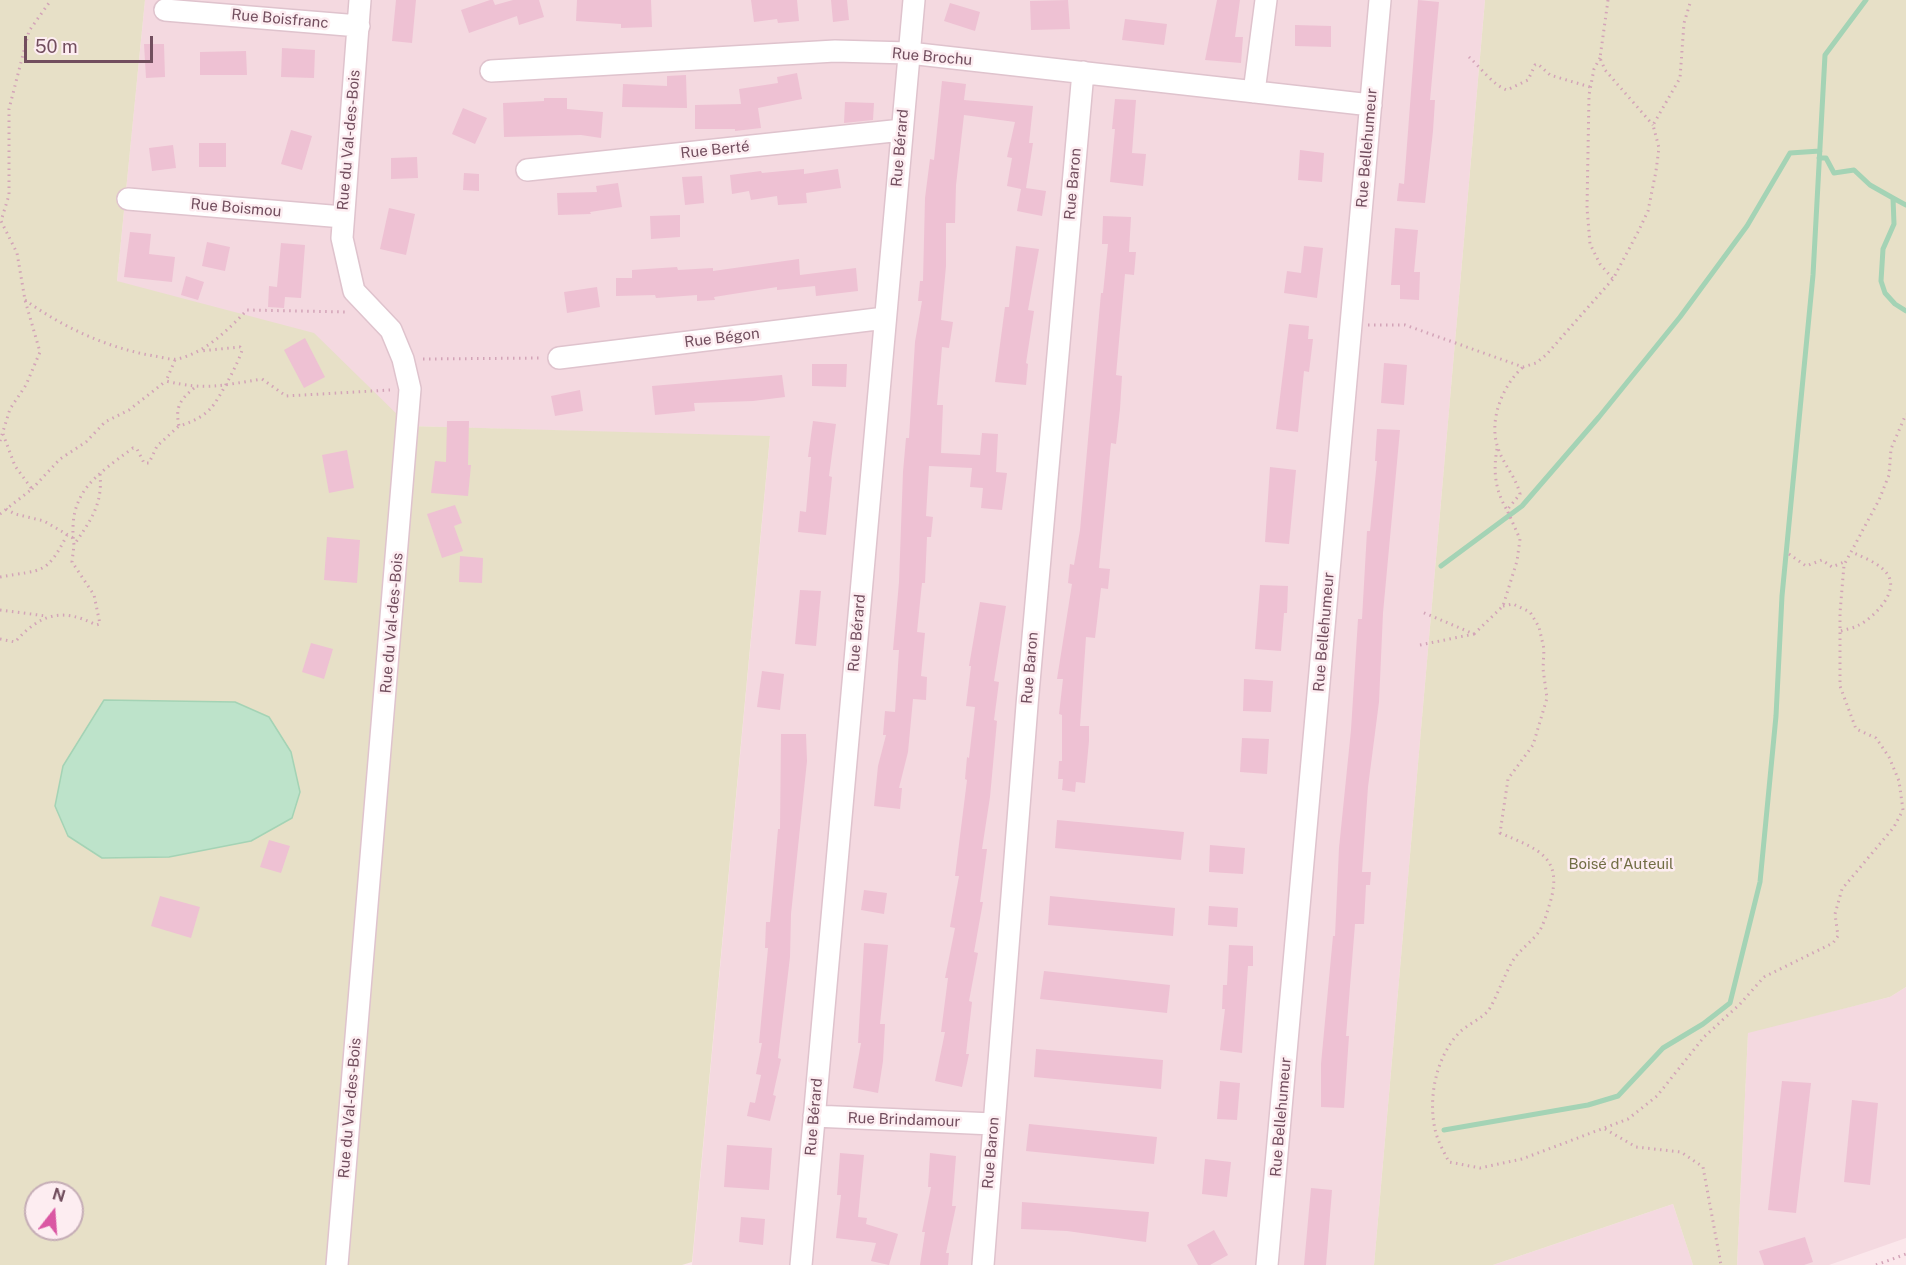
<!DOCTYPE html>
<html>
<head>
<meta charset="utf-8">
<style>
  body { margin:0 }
  #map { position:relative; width:1906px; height:1265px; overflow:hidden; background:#fbe7eb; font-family:"Public Sans",sans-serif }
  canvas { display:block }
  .north { position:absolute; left:24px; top:1181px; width:60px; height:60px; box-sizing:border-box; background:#fdedf1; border:2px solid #c5adb6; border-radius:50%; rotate:17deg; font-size:16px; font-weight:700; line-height:24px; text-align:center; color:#724e5e }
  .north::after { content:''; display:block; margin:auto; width:21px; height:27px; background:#da57a3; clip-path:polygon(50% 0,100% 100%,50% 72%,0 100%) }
  .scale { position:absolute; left:24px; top:36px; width:129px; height:27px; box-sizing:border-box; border:3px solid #724e5e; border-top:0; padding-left:8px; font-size:18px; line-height:21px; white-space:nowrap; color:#724e5e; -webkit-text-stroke:4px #fdedf1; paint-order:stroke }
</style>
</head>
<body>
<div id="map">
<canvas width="1906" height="1265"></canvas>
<div class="north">N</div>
<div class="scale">50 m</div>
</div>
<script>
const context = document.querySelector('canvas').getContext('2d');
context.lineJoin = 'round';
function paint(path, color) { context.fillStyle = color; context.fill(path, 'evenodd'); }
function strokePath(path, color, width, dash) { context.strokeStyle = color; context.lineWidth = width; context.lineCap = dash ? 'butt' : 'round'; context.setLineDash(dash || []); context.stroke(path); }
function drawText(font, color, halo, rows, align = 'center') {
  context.font = font + ' "Public Sans",sans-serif'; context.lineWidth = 5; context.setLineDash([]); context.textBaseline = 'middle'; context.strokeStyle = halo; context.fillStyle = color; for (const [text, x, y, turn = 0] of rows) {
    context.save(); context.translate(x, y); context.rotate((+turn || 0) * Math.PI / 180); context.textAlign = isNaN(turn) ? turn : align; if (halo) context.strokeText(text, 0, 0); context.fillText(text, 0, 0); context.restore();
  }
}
const residential = new Path2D(`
  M145,0H1485L1374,1265H692L770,437L409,426L117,281Z
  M1906,987V1238L1829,1265H1737L1748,1032L1890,997Z
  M1673,1204L1693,1265H1493Z`);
const green = new Path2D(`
  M0,0H145L117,281L314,333L409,426L770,436L692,1262L682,1265H0ZM68,836L169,857L102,858ZM36,1193H72V1229H36Z
  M1485,0H1906V987L1890,997L1748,1033L1737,1265H1693L1673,1204L1493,1265H1374Z`);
const water = new Path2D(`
  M104,700L235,702L269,717L291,752L300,792L292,818L251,841L169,857L102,858L68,836L55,806L63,766Z`);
const stream = new Path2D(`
  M1819,158H1826L1834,173L1854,170L1870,185L1893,198L1894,224L1883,249L1881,281L1885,293L1895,304L1906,311
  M1893,198L1906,205
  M1441,566L1522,506L1599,417L1680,317L1747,226L1790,153L1820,151
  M1444,1130L1588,1105L1618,1096L1663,1048L1703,1024L1730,1003L1760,882L1776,716L1782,596L1813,275L1825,55L1866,0`);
const building = new Path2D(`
  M396,0H416L412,43L392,41Z
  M490,0H493L495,5L513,0H539L544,17L519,25L517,16L469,33L461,10Z
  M577,0H651L652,27L621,28V24L576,21Z
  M751,0H797L799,21L778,23L777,19L754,22Z
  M831,0H847L849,20L833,22Z
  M1068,0L1070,29L1031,30L1030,1Z
  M1217,0H1240L1235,37H1243L1241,63L1205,60Z
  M1418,0L1439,2L1430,100H1435L1433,131L1425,203L1397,201L1399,183L1404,184Z
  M950,3L980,12L975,31L944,21Z
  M1125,19L1167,24L1164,45L1122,40Z
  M1295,25L1331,26V47L1295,46Z
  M144,44H164L165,77L146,78Z
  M282,48L315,50L314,78L281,77Z
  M246,51L247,75H200V52Z
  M797,73L802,99L758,108L761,128L735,131V129H695V105L741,104L739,89L778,83L777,77Z
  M686,75L687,108L622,107L623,84L667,86V76Z
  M942,81L966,84L964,100L1033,106L1029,143H1033L1026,188L1046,191L1042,216L1017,211L1021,189L1007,186L1012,158L1007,157L1015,122L964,115L956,185L955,223H946V266L941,320L953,322L949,348L942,347L937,405H943L941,453L980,455L982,433L998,434L996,472L1007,473L1002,510L981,508L983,488L970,487L972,468L929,466L926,516L933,517L931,537H927L925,583H922L917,632L925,633L921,676L927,677L926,700L913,699L908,752L899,788H902L900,809L874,806L878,766L886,735H883L885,711L895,712L899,650H893L899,582L903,472L906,438H909L915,342L922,301H918L920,281H923L925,198L930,159L934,160Z
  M544,98H567V109L603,112L601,138L581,135L504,137L503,103L544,101Z
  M1115,99L1136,100L1132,153L1146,154L1143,186L1110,182L1115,129H1112Z
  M845,102L874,103L873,120L844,123Z
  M463,108L487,118L475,144L452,134Z
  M291,130L312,136L302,170L281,164Z
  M199,143H226V167H199Z
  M173,145L176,168L152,171L149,148Z
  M1300,150L1324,153L1322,182L1298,180Z
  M417,157L418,178L391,179V158Z
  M804,169V174L838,169L841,188L806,193L807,203L778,205L777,196L751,200L749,191L732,194L730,175L761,171L762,173Z
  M464,173L479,174V191L463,190Z
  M702,176L704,203L685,205L682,177Z
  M618,183L622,207L590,212L591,214L558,215L557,193L597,192L596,186Z
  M389,208L415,214L406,255L380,249Z
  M680,215V237L651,239L650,216Z
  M1103,216L1131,217L1129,252H1136L1134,275L1125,274L1116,375L1122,376L1120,409L1116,444L1111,443L1099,568L1110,569L1108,589L1101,588L1095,638L1086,637L1080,726H1089V741L1085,783L1076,782L1075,792L1062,790L1063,779H1058L1059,761H1062V715L1059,714L1063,679H1057L1072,584L1068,583L1070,564L1074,565L1080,530L1101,293H1103L1108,244H1102Z
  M1395,228L1418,230L1414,272H1420L1419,300L1400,299V285H1391Z
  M130,232L151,234L149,254L175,257L172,282L124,277Z
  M207,242L230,247L225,271L202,266Z
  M281,243L305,245L301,298L285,297L284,308L268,307L269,286L277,287Z
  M1016,246L1039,249L1028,310L1034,311L1026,363L1028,364L1026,385L995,382L1005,307H1009Z
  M1304,246L1323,248L1317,298L1284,293L1287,271L1301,273Z
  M799,259L800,275L856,268L858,291L816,296L815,286L777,290V287L714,297L715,300L697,301V295L656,298L655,295L616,296V278H632V270L677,267L678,270L713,268V271Z
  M186,276L204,282L198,300L181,295Z
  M597,287L600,307L567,313L564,292Z
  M1289,324L1309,326L1308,339H1313L1309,372L1304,371L1298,432L1276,429Z
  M305,338L325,377L304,388L284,350Z
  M1384,363L1407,365L1404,405L1381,403Z
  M812,364H847L846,387L812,386Z
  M782,375L785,397L753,401L694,403L695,411L655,415L652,386Z
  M580,390L583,411L555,416L551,396Z
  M447,421H469L468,465H471L468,496L431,493L435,461L446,462Z
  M813,421L836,424L829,476L832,477L826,535L798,532L800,511L806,512L811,457H808Z
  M1377,429L1400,430L1383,613L1379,702L1368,787L1362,872H1371L1370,885H1366L1364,924H1355L1346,1036H1349L1344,1108L1321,1107V1064L1333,936H1335L1339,848L1351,730L1358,619H1362L1367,531H1370L1377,461H1375Z
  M347,450L354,488L329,493L322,455Z
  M1270,467L1296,470L1289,544L1265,542Z
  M455,505L462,523L454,526L463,551L442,558L427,514Z
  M327,537L360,540L357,583L324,580Z
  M460,556L483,558L482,583L459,582Z
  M1260,585L1288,586L1287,613H1284L1281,651L1255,649Z
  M800,590L821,591L816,646L795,644Z
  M980,602L1006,606L994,681L999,682L994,720L997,721L990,797L982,849H987L980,902H983L974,952L978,953L969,1001L972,1002L966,1054H969L962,1087L935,1081L945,1032H941L948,978H945L955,928L950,927L959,876H955L967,780L965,779L967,757L969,758L975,707L966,706L971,666H969Z
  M311,643L333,649L324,679L302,672Z
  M762,671L784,674L780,710L757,707Z
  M1244,679L1273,681L1271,712L1243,711Z
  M781,734H806L807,761L791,914L790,957L778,1058L781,1059L773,1095L776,1096L770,1121L747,1116L750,1102L755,1103L761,1075L756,1074L762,1043H759L768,948H765L766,922H770L778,829H780Z
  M1242,738L1269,739L1267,774L1240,772Z
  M1057,820L1184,832L1181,860L1055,848Z
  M269,840L290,846L281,873L260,867Z
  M1210,845L1245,848L1243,874L1209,872Z
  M864,890L887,893L884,914L861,910Z
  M160,896L200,907L191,938L151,926Z
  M1050,896L1175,908L1173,936L1048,925Z
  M1209,906L1238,908L1237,927L1208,925Z
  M864,943L888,945L880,1024H885L883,1061L878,1093L853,1088L861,1043H858Z
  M1229,945L1253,946V966H1248L1242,1053L1220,1050L1225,1009H1222L1223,985H1227Z
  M1044,971L1170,985L1167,1013L1040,999Z
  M1036,1049L1163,1060L1161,1089L1034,1077Z
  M1220,1081L1240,1083L1237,1120L1217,1119Z
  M1782,1081L1811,1083L1796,1213L1768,1210Z
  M1852,1100L1878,1103L1870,1185L1844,1182Z
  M1029,1124L1157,1137L1154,1164L1026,1151Z
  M727,1145L772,1148L769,1190L724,1187Z
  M840,1153L864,1155L858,1217L867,1218L866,1224L898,1234L889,1265L871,1261L876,1243L836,1238L841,1195H837Z
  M930,1153L956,1156L952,1206H956L946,1253H949L948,1265H920L925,1232H922L931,1187H928Z
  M1205,1159L1231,1162L1227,1197L1202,1194Z
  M1311,1188L1332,1190L1326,1265H1304Z
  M1022,1202L1149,1212L1146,1242L1067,1231L1021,1229Z
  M741,1217L765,1219L763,1245L739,1242Z
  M1214,1230L1228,1255L1210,1265H1198L1187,1245Z
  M1805,1237L1813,1262L1804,1265H1764L1759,1251Z`);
const path = new Path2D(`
  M1608,0L1600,58L1605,70L1653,125
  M1469,57C1480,67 1494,86 1507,90L1528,80L1535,65L1538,64L1550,75L1590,87
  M1600,58L1594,69L1589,95L1587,208L1590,244L1600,264L1613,279
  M25,300C64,328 108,348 154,356C161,357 170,360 177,359C205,353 228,330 247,310L348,312
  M1368,325H1405L1523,367L1536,363L1546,355L1613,279L1638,232L1648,211L1656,171L1659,148L1653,125L1680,78L1684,23L1691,0
  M423,359L542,358
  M175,360L166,381C206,391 223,385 262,379L286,396L390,390
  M194,388C180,400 175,407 179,426C190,423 203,417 211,408C218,401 240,360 242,350L240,347L200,351
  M0,441L10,409L26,385L40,352L25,300L17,253L1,221L9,195V109L29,31L51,0
  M1497,449C1493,471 1495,490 1507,510
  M100,474C103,505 90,521 74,545C67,493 95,476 133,448L137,449L144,463H149L157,446L179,426
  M32,489L60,459L86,442L105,422L129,410L166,381
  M6,509L15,514L44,521L73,538
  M0,514L32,489L15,466L3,434
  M1789,554L1806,566L1822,560L1832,567L1844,562
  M0,577C43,569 46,576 67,535
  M1503,606L1513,604L1530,612L1539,627L1544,649L1543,669L1547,698L1533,745L1508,779L1500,833C1537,849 1564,856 1550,903C1547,912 1544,925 1538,933C1531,942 1521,949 1514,959C1505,972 1494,1005 1487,1012C1478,1021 1466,1025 1458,1034C1436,1058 1428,1098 1435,1129C1437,1140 1444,1152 1449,1162L1480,1168L1522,1159L1628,1119L1657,1096L1704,1037L1740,1004L1764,977L1833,943L1838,936L1835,914L1842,889L1894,827L1903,810L1899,781L1889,757L1876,738L1856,729L1840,686V613L1844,565L1879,500L1889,475L1891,449L1906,414
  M0,610L46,616
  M1841,631C1847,629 1854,628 1859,625C1873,618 1899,593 1888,575C1880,563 1864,558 1852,552
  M1474,634L1503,606L1517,561L1520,539L1507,510L1520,494C1516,477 1503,464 1498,448C1488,420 1503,385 1523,367
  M0,639L15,642C40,614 62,607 96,625L100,624L94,595L72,562L74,545
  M1420,645L1474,634L1422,612
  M1605,1129L1636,1147L1681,1152L1703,1167L1721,1265
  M1876,1265L1906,1254`);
const minor = new Path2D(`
  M165,10L359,26
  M491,71L835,51L909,53L1371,105
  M1254,92L1266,0
  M527,170L902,130
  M128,199L343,217
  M559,358L885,318
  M814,1116L993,1124
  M337,1265L410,389L403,359L391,330L354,291L342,238L360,0
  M801,1265L914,0
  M983,1265L1027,705L1083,72
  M1267,1265L1380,0`);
const streetNames = [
  ["Rue Boisfranc",280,19,5],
  ["Rue Brochu",932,57,5],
  ["Rue du Val-des-Bois",349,140,-85],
  ["Rue Bérard",900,148,-85],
  ["Rue Bellehumeur",1367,148,-85],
  ["Rue Berté",715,150,-6],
  ["Rue Baron",1073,184,-85],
  ["Rue Boismou",236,208,5],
  ["Rue Bégon",722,338,-7],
  ["Rue du Val-des-Bois",392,623,-85],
  ["Rue Bellehumeur",1324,632,-85],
  ["Rue Bérard",857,633,-85],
  ["Rue Baron",1030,668,-85],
  ["Rue du Val-des-Bois",350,1108,-85],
  ["Rue Bérard",814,1117,-85],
  ["Rue Bellehumeur",1281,1117,-85],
  ["Rue Brindamour",904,1120,2],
  ["Rue Baron",991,1153,-85]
];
const parkNames = [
  ["Boisé d'Auteuil",1621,864]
];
paint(residential, '#f4d9e0');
paint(green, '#e7e0c7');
paint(water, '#bde3ca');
strokePath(water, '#a4d3b5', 1.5);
strokePath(stream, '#a4d3b5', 5);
paint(building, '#eec1d3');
strokePath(minor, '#dfc3cd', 24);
strokePath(path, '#d3a4b8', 3, [1.5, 4.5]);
strokePath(minor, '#fff', 21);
drawText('15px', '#724e5e', '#fdedf1', streetNames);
drawText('15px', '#716d44', '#fdedf1', parkNames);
</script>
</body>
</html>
